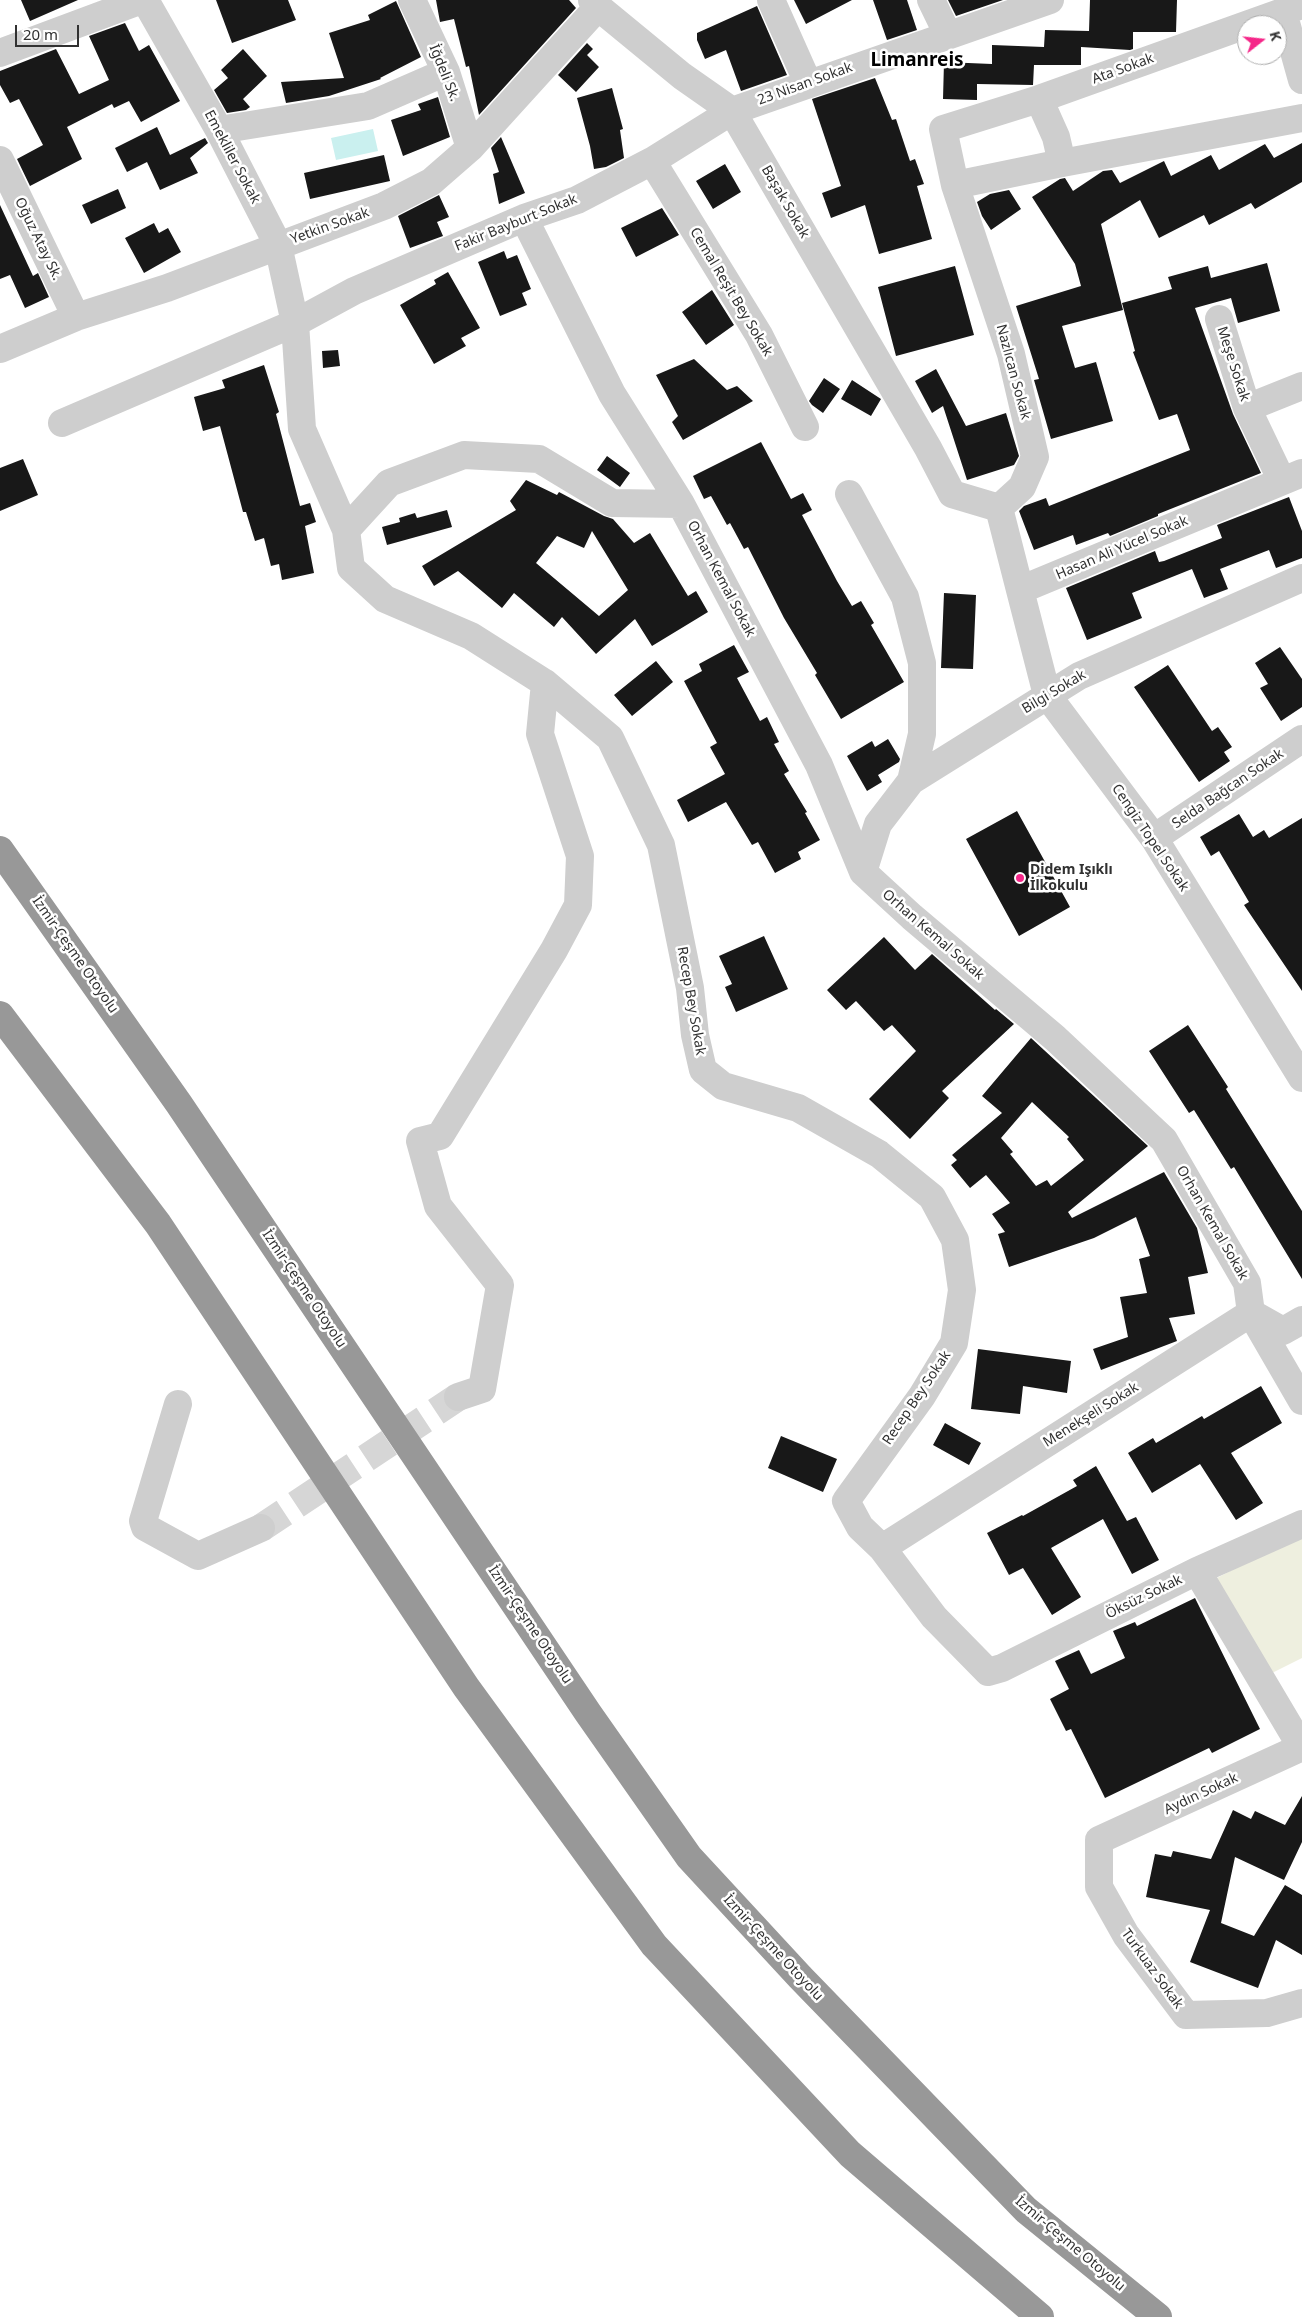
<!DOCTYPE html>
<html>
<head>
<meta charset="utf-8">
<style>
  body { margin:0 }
  #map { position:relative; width:1302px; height:2317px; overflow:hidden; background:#fff; font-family:"Noto Sans",sans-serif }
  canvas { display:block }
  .north { position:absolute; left:1237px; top:15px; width:50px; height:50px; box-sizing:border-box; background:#fff; border:1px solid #adadad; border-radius:50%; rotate:74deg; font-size:14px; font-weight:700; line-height:20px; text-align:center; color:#313131 }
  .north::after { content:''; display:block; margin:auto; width:18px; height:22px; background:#f52789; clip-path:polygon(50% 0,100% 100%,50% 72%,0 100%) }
  .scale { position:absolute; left:15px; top:25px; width:64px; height:22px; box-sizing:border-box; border:2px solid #313131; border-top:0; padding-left:6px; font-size:15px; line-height:18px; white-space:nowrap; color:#313131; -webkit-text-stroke:4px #fff; paint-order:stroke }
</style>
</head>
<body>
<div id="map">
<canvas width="1302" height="2317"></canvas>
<div class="north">K</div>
<div class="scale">20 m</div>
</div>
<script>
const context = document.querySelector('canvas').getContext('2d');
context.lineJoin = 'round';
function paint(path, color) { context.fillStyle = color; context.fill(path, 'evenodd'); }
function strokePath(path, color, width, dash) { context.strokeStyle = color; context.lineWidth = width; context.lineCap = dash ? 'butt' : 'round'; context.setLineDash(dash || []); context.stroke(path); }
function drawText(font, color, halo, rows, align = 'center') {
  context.font = font + ' "Noto Sans",sans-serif'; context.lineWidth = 5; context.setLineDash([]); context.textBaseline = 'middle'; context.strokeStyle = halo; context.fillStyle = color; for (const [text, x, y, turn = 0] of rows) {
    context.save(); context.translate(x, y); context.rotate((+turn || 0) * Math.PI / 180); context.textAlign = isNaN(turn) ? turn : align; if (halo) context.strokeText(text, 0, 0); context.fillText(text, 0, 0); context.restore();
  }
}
const green = new Path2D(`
  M1302,1534V1658L1266,1676L1211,1581Z`);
const water = new Path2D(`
  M373,129L378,151L336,160L331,138Z`);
const building = new Path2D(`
  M21,0H78L30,21Z
  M216,0H288L296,20L232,43Z
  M436,0H569L576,8L479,115L469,66L466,67L454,19L440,22Z
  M794,0H852L806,24Z
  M873,0H907L917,30L887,40Z
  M948,0H1003L956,16Z
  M1090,0H1177L1176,32H1133V49L1130,50L1081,47V65H1034L1033,85L977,84V100L943,99L944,62L992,64V45L1044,47L1045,30L1089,31Z
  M396,1L421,57L380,78L381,79L329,96L286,103L281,82L344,78L329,33L370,20L368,15Z
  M757,6L787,75L741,91L726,50L705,59L697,40V33Z
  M125,23L139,51L149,45L180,101L141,122L129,101L114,108L112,104L67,127L82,159L30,186L17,159L43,145L19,99L10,103L0,85V71L56,49L79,94L109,80L89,36Z
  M587,43L593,49L587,55L599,67L576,92L558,75Z
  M243,49L267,76L243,99L250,107L246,110L227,113L214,90L228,78L221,70Z
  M875,78L892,120L896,119L910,161L915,159L924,184L917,186L932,239L879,254L865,205L831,218L822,193L841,186L812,99Z
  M612,88L623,129L620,130L624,158L606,167L594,169L590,146L577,98Z
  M438,97L450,137L403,156L391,120L421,110L418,104Z
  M157,127L170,155L205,138L208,143L190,158L198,173L160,190L147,162L127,172L115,148Z
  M501,137L525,193L499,204L493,174L499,172L491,148Z
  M1302,143V182L1255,209L1251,203L1209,225L1204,215L1159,238L1140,200L1101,224L1123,310L1062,326L1075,368L1096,362L1113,421L1051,439L1034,380L1039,379L1016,306L1081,286L1075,264L1032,197L1060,179L1065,178L1073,191L1103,171L1112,170L1120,183L1164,161L1171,176L1211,155L1219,170L1265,144L1274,158Z
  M384,155L390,181L310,199L304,173Z
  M725,164L741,192L713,209L696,181Z
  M118,189L126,208L91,224L82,205Z
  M1009,190L1021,209L991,230L982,216L977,202L990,194Z
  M439,195L449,217L437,222L443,236L410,248L398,216Z
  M0,205L33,276L38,273L49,297L25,308L10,275L0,279Z
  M662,208L679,235L636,257L621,228Z
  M154,223L159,233L168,228L181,252L144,273L125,238Z
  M504,251L507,259L517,255L531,289L522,293L527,305L500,316L478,262Z
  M1267,263L1280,311L1238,323L1231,298L1195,308L1233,414L1261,473L1158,514V516L1110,536L1108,533L1076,545L1073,535L1034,550L1019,511L1024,506L1046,498L1049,506L1190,450L1177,414L1159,420L1133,352L1135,351L1122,303L1172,289L1168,277L1208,266L1211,278Z
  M955,266L974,335L896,356L878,287Z
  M448,272L480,328L461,338L466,346L434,364L400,305L436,284L434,280Z
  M712,290L734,325L706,345L682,312Z
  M338,350L340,366L323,368L322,351Z
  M694,359L727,390L737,386L753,401L683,440L672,422L678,416L656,375Z
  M264,365L279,412L276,414L300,506L310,503L316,522L305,526L314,573L282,580L279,564L271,566L264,538L255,541L246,512H243L220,426L203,431L194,397L225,388L222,380Z
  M936,369L966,426L1006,413L1019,456L1014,465L967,480L943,406L932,413L915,381Z
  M824,378L840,389L823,413L812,405L809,401Z
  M852,380L881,399L871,416L841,399Z
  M761,442L791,499L803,493L812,510L802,515L837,581L852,606L861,601L874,623L871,625L904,682L841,719L815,675L817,673L784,618L748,547L744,549L730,523L727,525L711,496L704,499L693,476Z
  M607,456L630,473L620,487L597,470Z
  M23,459L38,495L0,511V468Z
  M526,480L557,495L559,492L604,516L613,519L634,543L650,533L688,596L696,591L708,612L652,646L635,619L596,654L562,617L554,627L514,593L502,608L458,571L434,586L422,566L516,510L510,501ZM592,531L628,590L599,616L536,563L557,536L584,548Z
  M1289,497L1302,531V558L1276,568L1269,550L1220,569L1228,589L1204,598L1192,569L1132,593L1142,618L1087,640L1066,588L1155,551L1159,562L1164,561L1222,538L1217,525Z
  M447,510L452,527L387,545L382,527L400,522L399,518L415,513L417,518Z
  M944,593L976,595L973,669L941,668Z
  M734,645L749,672L737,678L760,721L767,717L779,742L774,744L789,771L784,774L807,812L805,813L820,840L798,852L801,859L775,873L758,842L752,845L726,802L688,822L677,800L725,774L710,747L717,743L684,681L702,671L699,664Z
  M1280,647L1302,679V707L1281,721L1260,688L1268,684L1255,663Z
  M656,661L673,682L632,716L614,695Z
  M1168,665L1212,731L1218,727L1232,747L1224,752L1230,761L1199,782L1134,687Z
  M888,739L900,759L899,762L878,775L882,782L867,791L847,756L872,741L875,747Z
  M1017,811L1070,907L1019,936L966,839Z
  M1239,814L1253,837L1264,830L1269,838L1302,818V991L1244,905L1249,902L1219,851L1211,856L1200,837Z
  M764,936L788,989L736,1012L725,987L732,984L719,956Z
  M884,937L915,970L932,954L995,1010L996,1009L1014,1024L942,1091L949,1098L910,1139L869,1099L916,1051L892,1025L884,1031L856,1001L846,1010L827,990Z
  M1188,1025L1228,1087L1226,1089L1302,1211V1279L1234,1167L1231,1169L1194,1110L1189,1113L1149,1051Z
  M1031,1038L1148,1146L1068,1212L1072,1218L1164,1172L1197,1228L1208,1273L1188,1277L1195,1314L1169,1318L1177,1341L1101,1370L1093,1349L1128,1337L1120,1297L1147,1293L1139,1259L1150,1256L1136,1217L1094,1238L1009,1267L998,1234L1005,1232L992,1214L1010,1203L986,1175L970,1188L951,1165L957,1160L952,1155L1002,1113L982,1096ZM1032,1102L1069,1137L1067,1139L1084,1160L1051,1186L1047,1180L1036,1186L1010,1154L1013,1152L1001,1138Z
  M978,1349L1071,1361L1067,1393L1023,1386L1020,1414L971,1409Z
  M1261,1386L1282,1423L1231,1453L1263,1503L1236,1520L1200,1464L1152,1493L1128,1453L1153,1438L1156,1443L1202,1416L1204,1419Z
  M945,1423L981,1443L969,1465L933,1445Z
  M781,1436L837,1459L823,1492L768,1468Z
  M1096,1466L1127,1521L1136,1517L1159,1560L1132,1574L1103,1519L1051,1548L1081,1597L1052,1615L1023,1568L1009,1575L987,1533L1022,1515L1023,1516L1077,1486L1073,1480Z
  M1195,1598L1260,1729L1212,1753L1209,1748L1105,1798L1071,1729L1066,1731L1050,1699L1069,1689L1055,1661L1079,1650L1091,1674L1125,1658L1113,1631L1135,1622L1137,1626Z
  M1302,1796V1842L1284,1880L1235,1857L1221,1923L1254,1936L1285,1885L1302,1895V1955L1276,1940L1258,1988L1190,1962L1210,1910L1146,1897L1155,1854L1171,1857L1173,1851L1211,1859L1233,1810L1251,1819L1255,1811L1285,1825Z`);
const minorTunnel = new Path2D(`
  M261,1528L458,1397`);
const minor = new Path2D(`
  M145,0L219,130L278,245L295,323L302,429L346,530L351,568L385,599L471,636L545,683L610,738L661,845L690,988L695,1035L703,1070L723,1086L798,1108L879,1154L932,1197L955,1240L962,1290L954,1343L922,1396L846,1501L860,1527L882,1548L934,1617L988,1672L1002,1668L1197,1571L1302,1524
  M412,0L446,72L470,148
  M592,0L598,7L682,76L732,111L928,448L952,494L999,508L1022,487L1035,457L1011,354L955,185L943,129L1039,99L1302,5
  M771,0L808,83
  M931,0L948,35
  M1283,12L1302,80
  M0,53L142,0
  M1039,99L1056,137L1062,163
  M219,130L368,106L446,72
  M0,160L76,317
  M652,161L759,335L805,427
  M955,185L1062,163L1302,118
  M524,218L612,394L681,504
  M1219,319L1247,408L1282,481
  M0,349L76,317L167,288L384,206L431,182L470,148L598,7
  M1247,408L1302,386
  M62,423L295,323L354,291L524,218L577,200L652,161L732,111L1050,0
  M849,494L905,597L922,663V734L911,781
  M999,508L1020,590L1302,473
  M346,530L389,483L464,455L539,459L612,503L681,504L819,765L863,872L912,917L1055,1038L1164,1140L1247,1283L1251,1313L1302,1401
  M1020,590L1047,695L1154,838L1302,1078
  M1154,838L1302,739
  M863,872L878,824L911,781L1079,676L1302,578
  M458,1397L482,1389L500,1285L438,1206L420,1141L440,1136L554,950L578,905L580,856L540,734L545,683
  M178,1404L143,1521L145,1527L198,1556L261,1528
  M882,1548L1251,1313L1283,1331L1302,1320
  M1197,1571L1302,1748
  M1302,1747L1099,1840V1887L1126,1935L1186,2015L1267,2013L1302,2003`);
const highway = new Path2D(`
  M0,850L179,1104L588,1713L689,1857L800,1977L1026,2210L1158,2317
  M0,1015L158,1224L466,1687L654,1945L850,2154L1040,2317`);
const markers = [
  [1020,878,5,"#f52789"]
];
const streetNames = [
  ["Ata Sokak",1123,69,-20],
  ["İğdeli Sk.",444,73,68],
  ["23 Nisan Sokak",805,84,-20],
  ["Emekliler Sokak",232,157,62],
  ["Başak Sokak",785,202,60],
  ["Fakir Bayburt Sokak",516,223,-22],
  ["Yetkin Sokak",330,226,-20],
  ["Oğuz Atay Sk.",38,239,64],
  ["Cemal Reşit Bey Sokak",731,292,59],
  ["Meşe Sokak",1233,364,72],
  ["Nazlıcan Sokak",1013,372,75],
  ["Hasan Ali Yücel Sokak",1122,548,-23],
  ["Orhan Kemal Sokak",721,579,62],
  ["Bilgi Sokak",1054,692,-31],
  ["Selda Bağcan Sokak",1228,789,-34],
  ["Cengiz Topel Sokak",1150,838,56],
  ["Orhan Kemal Sokak",933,935,41],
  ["İzmir-Çeşme Otoyolu",75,955,55],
  ["Recep Bey Sokak",691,1001,80],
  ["Orhan Kemal Sokak",1212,1223,60],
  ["İzmir-Çeşme Otoyolu",304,1289,56],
  ["Recep Bey Sokak",917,1398,-56],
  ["Menekşeli Sokak",1091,1415,-32],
  ["Öksüz Sokak",1144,1597,-26],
  ["İzmir-Çeşme Otoyolu",530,1625,56],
  ["Aydın Sokak",1201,1794,-25],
  ["İzmir-Çeşme Otoyolu",773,1948,47],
  ["Turkuaz Sokak",1152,1969,54],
  ["İzmir-Çeşme Otoyolu",1070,2244,40]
];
const poiNames = [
  ["Didem Işıklı",1030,870],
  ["İlkokulu",1030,886]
];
const districtNames = [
  ["Limanreis",917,61]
];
paint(green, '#eeefdf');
paint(water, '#caf0ef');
paint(building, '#181818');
strokePath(minorTunnel, '#d6d6d6', 28, [28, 14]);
strokePath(minor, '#cecece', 28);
strokePath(highway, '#989898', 28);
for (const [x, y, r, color] of markers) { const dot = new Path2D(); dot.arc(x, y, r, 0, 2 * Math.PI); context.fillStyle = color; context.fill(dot); strokePath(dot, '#fff', 2); }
drawText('14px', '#313131', '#fff', streetNames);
drawText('bold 14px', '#313131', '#fff', poiNames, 'left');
drawText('bold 19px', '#000', '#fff', districtNames);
</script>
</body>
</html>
